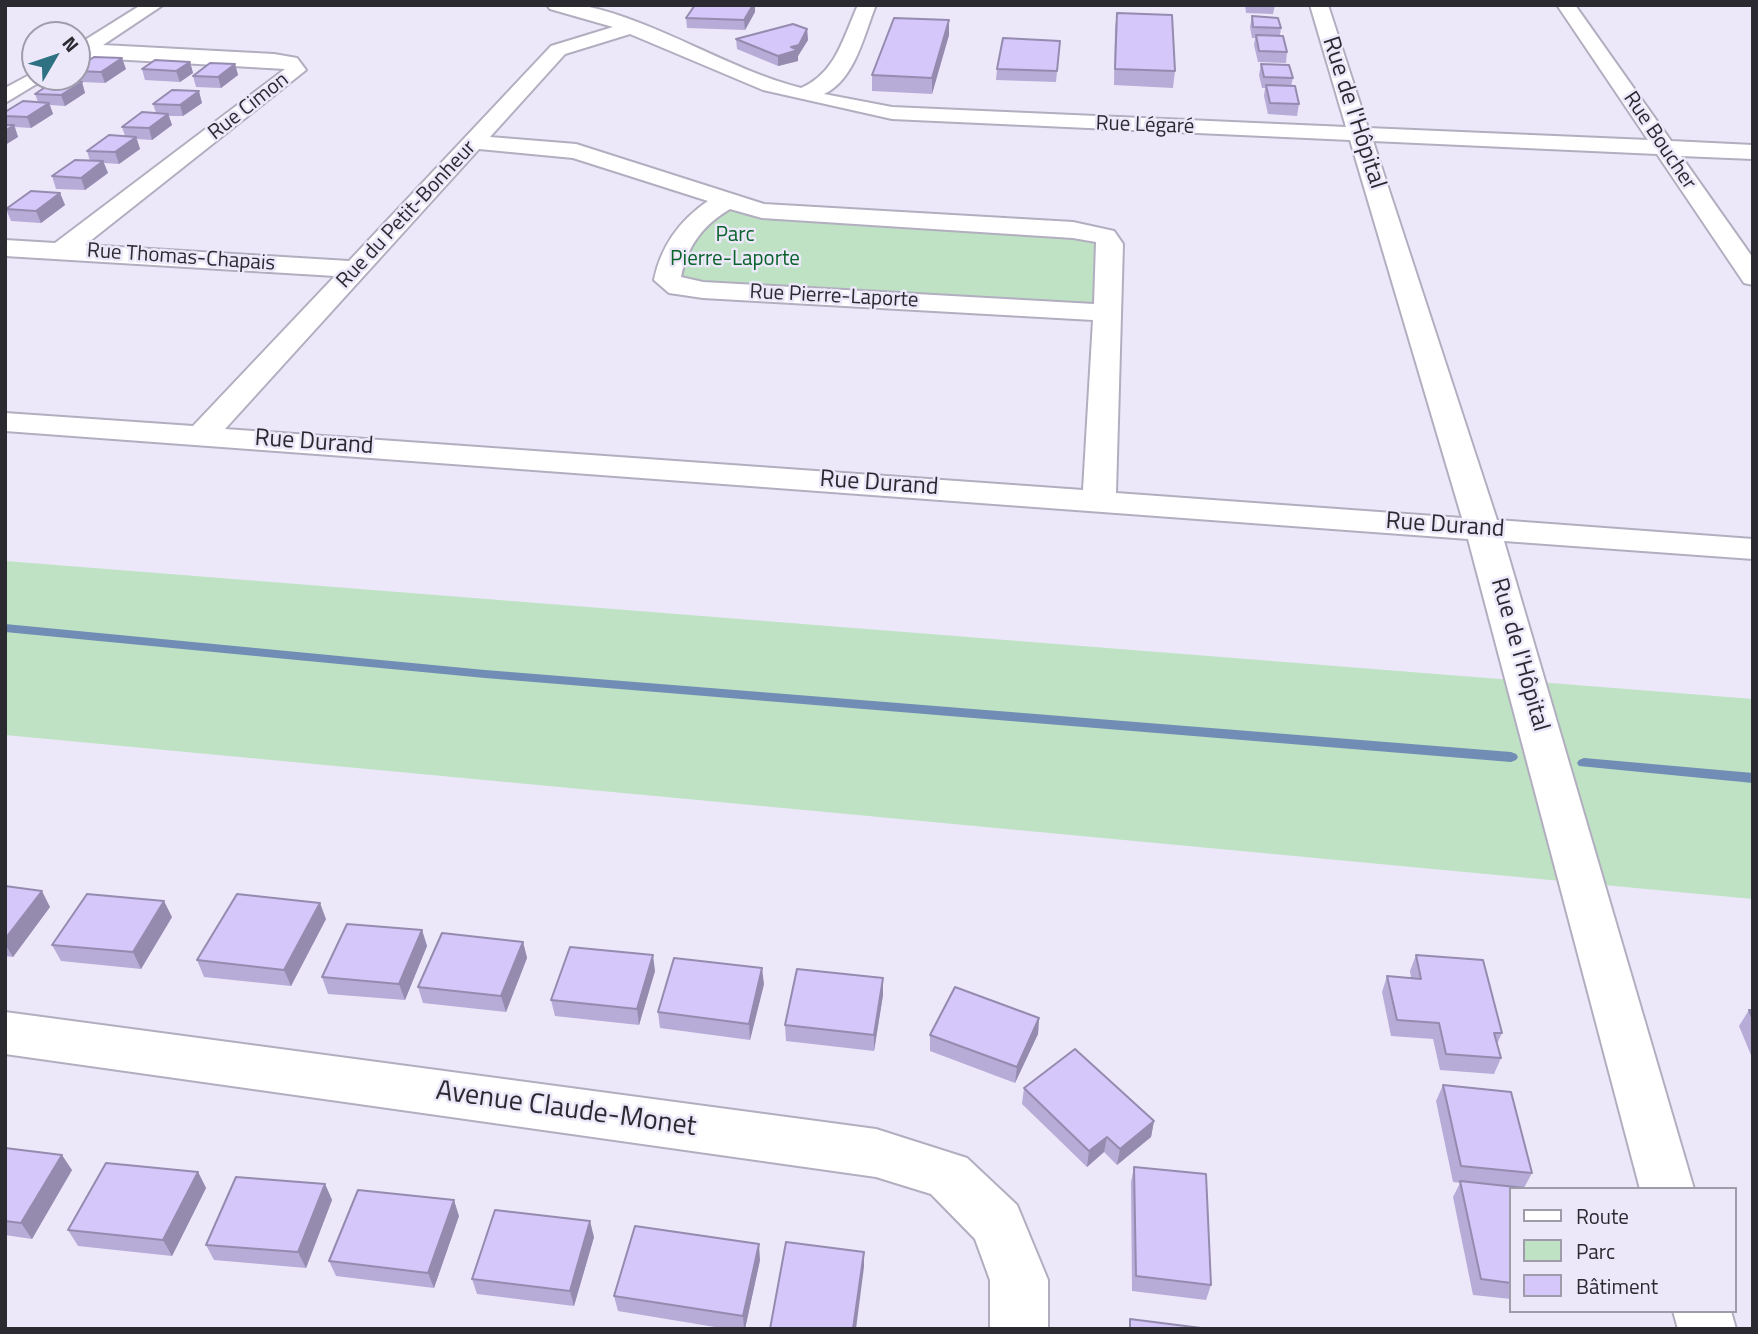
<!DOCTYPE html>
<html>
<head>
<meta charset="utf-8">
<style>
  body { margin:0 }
  #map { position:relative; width:1758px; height:1334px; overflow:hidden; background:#ece8fa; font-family:"Titillium Web",sans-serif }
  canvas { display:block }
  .frame { position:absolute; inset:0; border:7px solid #2c2a31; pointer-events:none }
  .legend { position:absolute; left:1509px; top:1187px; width:228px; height:126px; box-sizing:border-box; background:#ece8fa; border:2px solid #9f9caa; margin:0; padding:9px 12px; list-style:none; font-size:21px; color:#2c2a31 }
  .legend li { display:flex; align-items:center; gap:14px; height:35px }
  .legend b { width:35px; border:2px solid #9f9caa }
  .north { position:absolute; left:21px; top:21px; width:70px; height:70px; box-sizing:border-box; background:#ece8fa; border:2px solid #9f9caa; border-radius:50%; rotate:51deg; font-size:19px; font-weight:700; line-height:28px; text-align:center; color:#2c2a31 }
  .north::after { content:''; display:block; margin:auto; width:24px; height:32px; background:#2d7182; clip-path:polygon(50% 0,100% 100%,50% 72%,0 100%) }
</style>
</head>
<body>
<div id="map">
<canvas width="1758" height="1334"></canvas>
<div class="frame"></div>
<ul class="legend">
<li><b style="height:9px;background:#fff"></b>Route</li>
<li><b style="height:19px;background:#bee2c3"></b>Parc</li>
<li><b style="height:19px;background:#d5c7fa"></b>Bâtiment</li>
</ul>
<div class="north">N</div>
</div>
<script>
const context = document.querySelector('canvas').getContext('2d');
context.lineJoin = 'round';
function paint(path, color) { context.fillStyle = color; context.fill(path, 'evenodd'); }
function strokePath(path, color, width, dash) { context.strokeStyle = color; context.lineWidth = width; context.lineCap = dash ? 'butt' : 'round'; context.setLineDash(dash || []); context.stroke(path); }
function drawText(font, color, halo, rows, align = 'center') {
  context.font = font + ' "Titillium Web",sans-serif'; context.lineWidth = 5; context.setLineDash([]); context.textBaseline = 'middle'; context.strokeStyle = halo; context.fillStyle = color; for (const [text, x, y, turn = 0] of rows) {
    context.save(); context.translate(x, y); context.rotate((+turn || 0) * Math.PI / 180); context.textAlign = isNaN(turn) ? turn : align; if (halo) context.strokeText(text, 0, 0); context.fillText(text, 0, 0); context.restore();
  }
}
const green = new Path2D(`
  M728,200L762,211L1105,236L1108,313L703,290L668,271Z
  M5,561L1753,699V899L5,735Z`);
const stream = new Path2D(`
  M5,624L485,670L1511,752L1516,754L1518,757L1516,760L1511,762L485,678L5,632Z
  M1584,758L1753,773V783L1579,766L1577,763L1579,760Z`);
const minor = new Path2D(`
  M141,5H163L103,45L274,54L297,58L306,70L85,245L349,261L551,46L613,27L550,9L547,5C559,5 573,3 585,6C660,22 727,69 801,88C836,73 843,38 858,5H876C864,34 855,80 824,94L892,107L1346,127L1310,5H1328L1368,128L1648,140L1557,5H1575L1671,141L1753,145V159L1681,156L1753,258V285L1744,283L1657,154L1373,141L1497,520L1753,539V559L1504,541L1694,1189H1640L1468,539L5,431V413L193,426L335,276L5,256V240L55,243L285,69L77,57V45ZM630,34L763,90L892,119L1350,140L1462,518L1116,493L1123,244L1114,231L1073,222L764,204L576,144L490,137L565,54ZM479,149L573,158L708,201C679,221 661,246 654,280L669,293L703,298L1093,320L1083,490L225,429ZM730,209L762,218L1073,238L1096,242L1094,304L703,282L681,277C687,246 703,225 730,209Z
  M35,72V77H48L5,103V88Z
  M5,1012L876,1129L967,1158L1017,1205L1048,1280V1329H990V1280L975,1239L931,1194L876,1177L5,1054Z
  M1673,1311H1731L1736,1329H1678Z`);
const wall = new Path2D(`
  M659,5H691L690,6Z
  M695,5H755V12L745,30L687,28L686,18Z
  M1245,5H1275L1273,14L1246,13Z
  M1117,13L1175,71L1173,88L1114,85L1115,28Z
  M1252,16L1281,28L1280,35L1287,52L1286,63L1258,62L1254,45L1255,38H1252L1250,27Z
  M949,20V35L932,94L872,91V75Z
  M807,29L808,40L798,56V61L778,66L737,49L736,39Z
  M1060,41L1056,82L996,80L997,69Z
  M190,62L193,73L180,82L145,80L142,69Z
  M235,64L238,75L221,88L196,87L193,76Z
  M1261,64L1293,78L1291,86L1299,104L1297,116L1268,114L1264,96L1265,88H1262L1259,75Z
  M77,68L126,69L105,83L82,82L85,93L65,106L50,105L53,114L31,128L15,127L18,137L5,145V112L38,102L35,94L76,81L74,77H77Z
  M202,103L183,116H169L172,125L152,140L137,139L140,149L119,164L104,163L108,173L85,190L56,189L52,176L90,161L87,151L125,136L122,127L156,113L153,104Z
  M60,193L65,205L41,223L11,221L6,209Z
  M5,886L50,907L13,957L5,956Z
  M172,917L141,969L61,961L52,945Z
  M326,919L291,986L204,977L197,960Z
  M422,930L427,946L405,1000L328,994L322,977Z
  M523,942L527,958L506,1012L423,1003L418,987Z
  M1416,955L1502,1033L1497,1044L1501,1058L1494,1074L1440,1070L1433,1039L1391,1036L1382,992L1387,976L1411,978L1410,971Z
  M655,971L639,1025L555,1016L551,1000Z
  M883,978V995L874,1051L786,1041L785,1025Z
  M764,984L750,1040L660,1028L658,1012Z
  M1749,1010H1753V1060L1739,1026Z
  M1039,1018L1038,1034L1015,1083L930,1051V1035Z
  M1443,1085L1532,1173L1524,1188L1511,1189V1299L1473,1295L1453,1197L1460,1183L1453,1182L1436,1101Z
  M1024,1088L1154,1121L1151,1137L1117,1165L1104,1152L1087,1167L1022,1104Z
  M5,1148L72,1170L32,1239L5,1235Z
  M1134,1167L1211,1285L1206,1300L1132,1291L1131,1182Z
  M198,1172L206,1188L172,1256L78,1246L68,1230Z
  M325,1184L332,1200L306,1268L214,1260L206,1245Z
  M459,1216L434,1288L336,1276L329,1261Z
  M594,1237L574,1306L477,1294L472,1279Z
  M760,1260L745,1329H727L618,1311L614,1296Z`);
const shadedWall = new Path2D(`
  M753,5H755V12L745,30L744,20Z
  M949,20V35L932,94V78Z
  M807,29L808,40L798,56V61L778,66V56L791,47Z
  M122,58L126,69L105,83L101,72Z
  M190,62L193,73L180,82L176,71Z
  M235,64L238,75L221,88L218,77Z
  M82,82L85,93L65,106L61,95Z
  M199,91L202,103L183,116L180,105Z
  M49,103L53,114L31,128L27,117Z
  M168,114L172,125L152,140L149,128Z
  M14,125L18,137L5,145V131Z
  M136,137L140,149L119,164L115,152Z
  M103,161L108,173L85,190L81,178Z
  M60,193L65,205L41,223L36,211Z
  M42,891L50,907L13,957L5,944V939Z
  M164,901L172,917L141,969L133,952Z
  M320,903L326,919L291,986L284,970Z
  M422,930L427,946L405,1000L399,984Z
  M523,942L527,958L506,1012L501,996Z
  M653,955L655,971L639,1025L637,1009Z
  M762,968L764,984L750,1040L749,1024Z
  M883,978V995L874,1051V1035Z
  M1039,1018L1038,1034L1015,1083L1017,1067Z
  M1154,1121L1151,1137L1117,1165L1120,1149Z
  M1107,1137L1104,1152L1087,1167L1089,1151Z
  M62,1155L72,1170L32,1239L21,1223Z
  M198,1172L206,1188L172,1256L163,1240Z
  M325,1184L332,1200L306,1268L298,1252Z
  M454,1200L459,1216L434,1288L428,1273Z
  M590,1221L594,1237L574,1306L570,1291Z
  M759,1244L760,1260L745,1329H744L743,1316Z
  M864,1252V1267L856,1329H853Z`);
const building = new Path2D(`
  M695,5H753L744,20L686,18Z
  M1117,13L1172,15L1175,71L1115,69Z
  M1252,16L1278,18L1281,28L1253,27Z
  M894,18L949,20L932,78L872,75Z
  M793,24L807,29L799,45L791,47L798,50L778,56L736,39Z
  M1256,35L1283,36L1287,52L1259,51Z
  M1003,38L1060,41L1057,71L997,69Z
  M94,57L122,58L101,72L77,71V68Z
  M155,60L190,62L176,71L142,69Z
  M210,63L235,64L218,77L193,76Z
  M1261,64L1289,65L1293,78L1264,77Z
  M56,80L82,82L61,95L35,94Z
  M1266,85L1295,86L1299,104L1270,103Z
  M172,90L199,91L180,105L153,104Z
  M23,101L49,103L27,117L5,116V112Z
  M142,112L168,114L149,128L122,127Z
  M5,125H14L5,131Z
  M109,135L136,137L115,152L87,151Z
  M75,160L103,161L81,178L52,176Z
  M31,191L60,193L36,211L6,209Z
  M5,886L42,891L5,939Z
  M87,894L164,901L133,952L52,945Z
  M237,894L320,903L284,970L197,960Z
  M347,924L422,930L399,984L322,977Z
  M442,933L523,942L501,996L418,987Z
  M570,947L653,955L637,1009L551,1000Z
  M1416,955L1483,960L1502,1033H1494L1501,1058L1446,1054L1439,1023L1397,1020L1387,976L1421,979Z
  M674,958L762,968L749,1024L658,1012Z
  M797,969L883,978L874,1035L785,1025Z
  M955,987L1039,1018L1017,1067L930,1035Z
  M1749,1010H1753V1019Z
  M1075,1049L1154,1121L1120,1149L1107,1137L1089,1151L1024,1088Z
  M1443,1085L1511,1092L1532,1173L1461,1166Z
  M5,1148L62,1155L21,1223L5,1221Z
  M106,1163L198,1172L163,1240L68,1230Z
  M1134,1167L1206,1174L1211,1285L1136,1276Z
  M236,1177L325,1184L298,1252L206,1245Z
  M1460,1181L1534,1189H1511V1283L1481,1279Z
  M358,1190L454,1200L428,1273L329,1261Z
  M495,1210L590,1221L570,1291L472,1279Z
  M635,1226L759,1244L743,1316L614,1296Z
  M786,1242L864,1252L853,1329H770Z
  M1130,1319L1209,1329H1130Z`);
const farStreetnames = [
  ["Rue Cimon",249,107,-38],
  ["Rue Légaré",1145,126,2],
  ["Rue Boucher",1659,141,56],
  ["Rue du Petit-Bonheur",407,215,-47],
  ["Rue Thomas-Chapais",181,258,4],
  ["Rue Pierre-Laporte",834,297,3]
];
const farParknames = [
  ["Parc",735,236],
  ["Pierre-Laporte",735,260]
];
const streetNames = [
  ["Rue de l'Hôpital",1353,113,72],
  ["Rue Durand",314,443,4],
  ["Rue Durand",879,484,4],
  ["Rue Durand",1445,526,4],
  ["Rue de l'Hôpital",1519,655,74]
];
const nearStreetnames = [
  ["Avenue Claude-Monet",566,1110,8]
];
paint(green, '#bee2c3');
paint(stream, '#718db5');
strokePath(minor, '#b2aec0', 4);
paint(minor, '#fff');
paint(wall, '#b7abd7');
paint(shadedWall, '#958baf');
paint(building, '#d5c7fa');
strokePath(building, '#958baf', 2);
drawText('21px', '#2c2a31', '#ece8fa', farStreetnames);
drawText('21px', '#0a632a', '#ece8fa', farParknames);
drawText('24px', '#2c2a31', '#ece8fa', streetNames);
drawText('28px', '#2c2a31', '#ece8fa', nearStreetnames);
</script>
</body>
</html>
